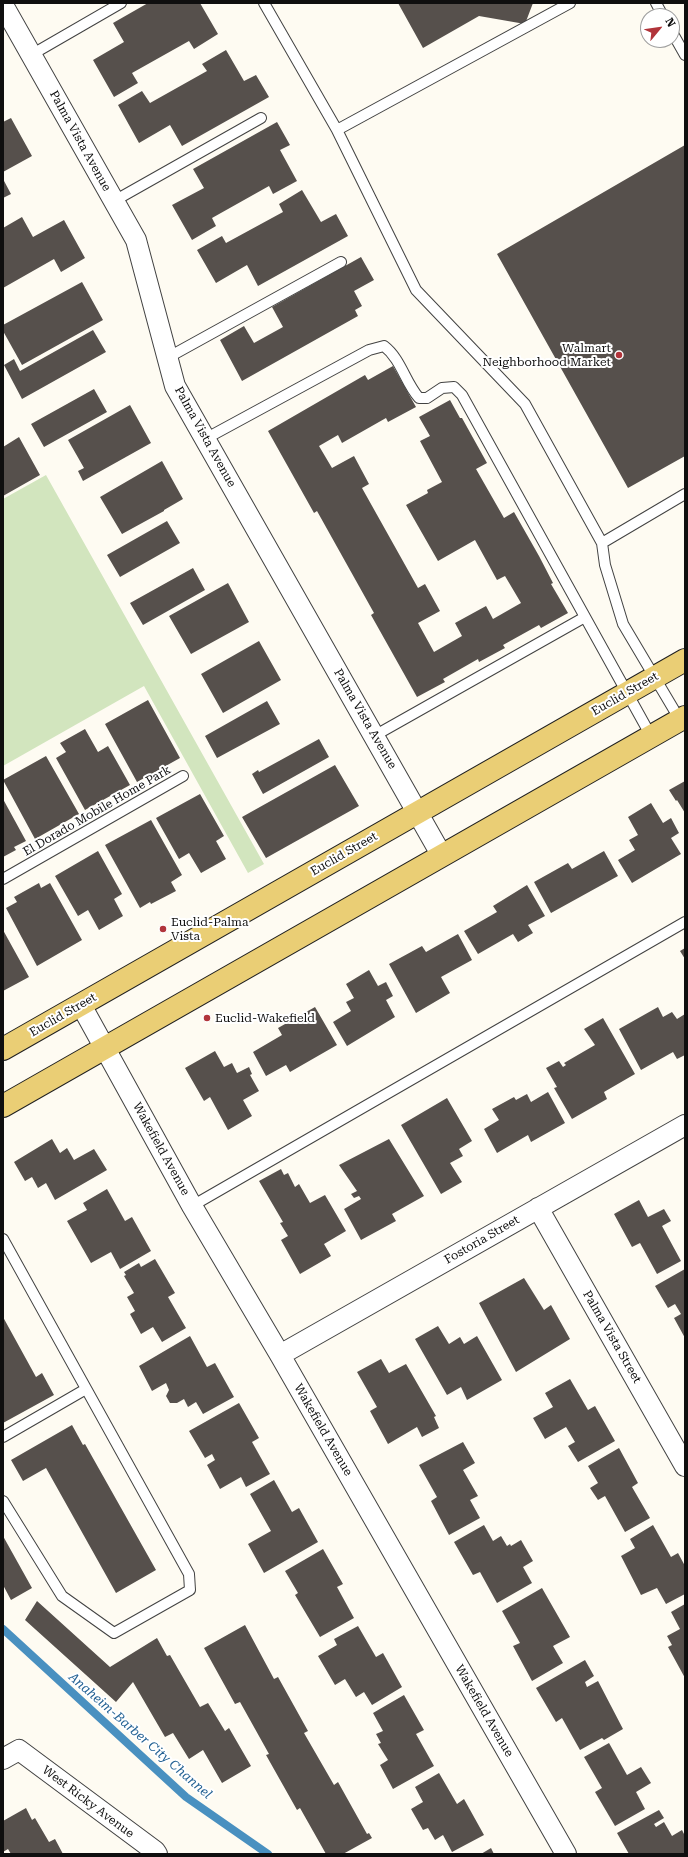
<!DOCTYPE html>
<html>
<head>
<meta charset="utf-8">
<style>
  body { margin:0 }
  #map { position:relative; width:688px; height:1857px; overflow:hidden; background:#fefbf2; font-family:"Roboto Serif",serif }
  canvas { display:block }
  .frame { position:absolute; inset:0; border:4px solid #0f0f0f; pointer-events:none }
  .north { position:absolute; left:640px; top:8px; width:40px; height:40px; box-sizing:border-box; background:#fff; border:1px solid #9f9f9f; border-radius:50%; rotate:61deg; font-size:11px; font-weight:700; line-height:16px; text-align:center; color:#0f0f0f }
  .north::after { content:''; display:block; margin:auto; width:14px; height:18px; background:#b1343a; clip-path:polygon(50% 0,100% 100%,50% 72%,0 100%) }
</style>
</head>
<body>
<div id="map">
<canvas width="688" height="1857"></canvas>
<div class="frame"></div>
<div class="north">N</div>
</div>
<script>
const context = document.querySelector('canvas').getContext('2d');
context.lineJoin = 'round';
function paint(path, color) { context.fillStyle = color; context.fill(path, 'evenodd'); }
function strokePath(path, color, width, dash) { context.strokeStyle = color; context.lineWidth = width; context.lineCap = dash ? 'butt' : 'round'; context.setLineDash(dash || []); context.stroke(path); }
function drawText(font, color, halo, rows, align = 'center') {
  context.font = font + ' "Roboto Serif",serif'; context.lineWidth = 4; context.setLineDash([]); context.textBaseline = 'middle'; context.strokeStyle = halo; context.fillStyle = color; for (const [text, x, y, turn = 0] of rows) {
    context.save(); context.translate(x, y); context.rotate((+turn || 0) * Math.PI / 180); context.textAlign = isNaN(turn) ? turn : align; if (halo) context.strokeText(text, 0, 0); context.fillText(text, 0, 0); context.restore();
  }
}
const green = new Path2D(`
  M46,475L264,864L248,873L144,686L3,766V499Z`);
const stream = new Path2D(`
  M3,1629L186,1797L268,1854`);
const building = new Path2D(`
  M148,3H200L218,34L194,49L189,41L132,73L138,83L114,97L93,60L124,42L113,23Z
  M398,3H533L525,24L479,16L423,48Z
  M226,50L244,81L256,75L269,97L182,146L170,125L139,143L118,105L142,91L150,103L207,71L202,64Z
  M11,118L32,156L3,172V122Z
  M277,122L290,145L280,150L297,181L273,194L269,186L212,218L216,226L192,240L172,205L204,188L193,169Z
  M685,145V456L628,488L497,254Z
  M3,179L11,194L3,198Z
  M302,190L321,222L336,214L348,236L258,286L247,265L216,283L197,250L222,236L226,243L283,212L279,204Z
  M22,217L33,237L64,220L85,258L61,272L54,259L3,288V228Z
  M361,257L374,280L354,291L362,306L355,310L358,316L242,381L220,340L244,326L254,343L283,327L272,307Z
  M82,282L103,320L22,365L3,331V325Z
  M93,330L106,352L22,399L4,365L14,359L20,371Z
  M393,366L416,407L388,422L386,418L342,443L338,435L319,446L332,468L354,456L369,484L362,488L418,588L425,584L440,611L418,623L434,652L462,636L455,623L486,606L493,619L521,603L505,576L497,580L475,540L438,561L406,505L428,493L427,490L442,482L420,441L430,436L419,417L450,400L460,418H462L487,463L476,469L504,518L514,512L539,556L553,583L551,584L568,613L541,628L539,625L503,645L505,648L479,662L478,659L443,679L445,682L417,697L371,615L374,613L317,511L314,513L268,431L365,375L368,380Z
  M94,389L107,412L44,447L31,424Z
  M130,405L151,443L83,481L78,471L84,468L68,440Z
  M19,437L40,475L3,496V447Z
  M162,461L183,499L164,510V511L122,534L100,497Z
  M167,521L180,543L120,577L107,555Z
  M193,568L205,590L143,625L130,603Z
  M228,583L249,622L191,654L169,616Z
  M259,641L281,680L223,713L201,674Z
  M148,700L180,758L137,782L105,724Z
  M267,701L280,724L217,758L205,736Z
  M85,729L98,752L108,746L130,785L85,810L56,758L66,752L60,743Z
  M319,739L329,757L263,794L252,774L258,770L259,772Z
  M46,756L79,814L35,839L3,780Z
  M335,765L359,806L266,858L242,817Z
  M685,781V813L677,800L676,801L669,790Z
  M200,794L224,836L216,841L226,859L201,873L189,853L179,859L156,818Z
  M3,799L26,841L14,847L16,850L3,857Z
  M651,803L663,823L671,818L679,833L671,838L681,854L632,883L618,860L635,850L629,840L638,835L628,817Z
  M151,820L182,875L171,882L176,891L151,904L150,902L140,908L105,845Z
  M98,851L122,894L114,899L123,916L99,930L88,910L78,916L55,876Z
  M604,851L618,876L551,913L534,882L568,863L572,869Z
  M39,883L41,888L50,883L82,940L37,966L6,908L17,902L14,897Z
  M527,885L545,916L528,925L533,933L518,942L513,934L478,954L464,931L497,912L493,906Z
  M3,930L29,977L3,991Z
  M458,934L472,960L441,977L450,993L416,1013L389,964L422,946L426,952Z
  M685,948V959L680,951Z
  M369,970L378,986L386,982L393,996L386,1000L395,1017L347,1046L333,1022L351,1011L346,1002L354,998L346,984Z
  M315,1007L337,1045L290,1072L286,1065L266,1076L253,1052L282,1035L278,1028Z
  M658,1007L663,1017L672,1012L677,1019L685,1014V1055L677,1059L673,1052L641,1070L619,1029Z
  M603,1018L635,1074L604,1092L607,1099L572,1119L554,1088L557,1087L546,1068L559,1061L563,1067L566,1065L564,1063L595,1045L584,1029Z
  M215,1051L224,1067L232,1063L237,1073L249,1067L252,1074L250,1075L259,1091L243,1100L252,1116L228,1130L210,1097L204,1101L185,1068Z
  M548,1092L565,1123L531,1142L528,1135L497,1153L484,1129L499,1120L492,1109L514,1097L516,1100L527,1094L531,1102Z
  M447,1098L472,1141L459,1149L463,1156L450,1163L462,1182L441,1194L401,1125Z
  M52,1139L60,1153L67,1148L74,1160L94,1149L107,1170L55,1200L46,1183L38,1188L32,1177L25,1181L14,1162Z
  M389,1139L424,1196L392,1214L396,1221L361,1240L344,1209L361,1199L359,1196L354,1198L351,1194L357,1191L339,1165Z
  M281,1169L284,1175L288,1173L295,1187L299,1184L310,1203L325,1195L346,1231L324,1244L331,1256L300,1274L281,1240L288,1236L280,1223L283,1222L259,1181Z
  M107,1189L125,1221L132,1217L151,1251L120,1269L111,1252L91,1263L67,1221L87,1210L83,1203Z
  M639,1200L648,1217L664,1209L671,1221L662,1226L681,1261L657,1274L640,1243L632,1247L614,1214Z
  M155,1259L175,1293L168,1297L186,1328L162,1342L153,1327L141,1334L130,1314L135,1311L127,1297L134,1293L124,1276L126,1275L124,1272L139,1263L141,1267Z
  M685,1269V1338L674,1318L681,1314L675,1304L668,1308L655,1286Z
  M524,1278L544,1310L551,1305L570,1339L516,1372L479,1303Z
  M3,1317L36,1377L42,1373L54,1395L3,1423Z
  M438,1326L449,1344L460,1337L464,1344L477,1336L502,1380L467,1400L461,1387L447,1395L415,1339Z
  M190,1336L207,1367L215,1363L234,1397L203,1414L196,1402L188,1407L184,1399L177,1403H170L166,1396L169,1390L166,1383L152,1391L139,1366Z
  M381,1359L389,1373L406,1364L436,1416L434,1417L439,1428L422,1437L417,1427L388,1444L370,1411L377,1407L357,1372Z
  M570,1379L588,1410L595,1406L615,1441L578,1462L568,1446L575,1442L566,1427L545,1439L533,1418L553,1407L545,1393Z
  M239,1403L259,1438L252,1442L270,1474L246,1487L241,1477L220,1489L207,1465L215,1460L212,1454L205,1458L189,1431Z
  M72,1425L83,1445L85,1444L156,1570L116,1593L46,1468L23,1481L11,1460Z
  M463,1442L475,1463L463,1470L478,1496L470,1500L480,1518L449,1535L431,1501L437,1497L419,1465Z
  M619,1448L638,1483L632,1487L650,1518L625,1532L605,1496L598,1500L590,1488L598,1483L588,1466Z
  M274,1480L292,1512L299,1508L318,1542L264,1573L248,1544L271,1531L250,1494Z
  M484,1525L493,1541L501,1536L507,1546L510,1544L511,1546L521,1540L533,1561L523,1567L532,1583L497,1603L480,1572L473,1575L454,1542Z
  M653,1525L671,1557L678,1553L685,1566V1594L666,1604L657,1588L641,1595L621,1556L635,1548L630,1539Z
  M3,1536L32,1588L11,1600L3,1585Z
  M323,1549L343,1584L337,1587L354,1618L320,1637L295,1595L298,1593L285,1571Z
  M542,1588L570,1637L553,1646L563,1663L532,1681L513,1646L520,1643L502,1611Z
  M37,1601L110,1667L157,1638L167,1656L170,1655L200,1707L208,1703L225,1731L229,1728L251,1766L222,1783L203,1750L189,1759L173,1733L165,1737L133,1682L116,1702L25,1620Z
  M685,1604V1678L668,1647L672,1645L667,1636L680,1629L671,1612Z
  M245,1625L274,1679L278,1677L308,1731L304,1733L334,1785L338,1782L367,1834L369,1833L372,1838L343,1854H326L300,1808L297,1810L266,1755L269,1754L240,1702L235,1704L204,1648Z
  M358,1626L376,1657L383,1653L402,1687L372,1705L364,1692L356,1697L345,1679L335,1685L318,1656L337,1645L334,1639Z
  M585,1660L594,1676L585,1682L587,1687L598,1681L623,1729L604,1740L602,1738L580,1750L562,1718L556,1722L536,1688Z
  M404,1695L424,1730L416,1734L434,1766L393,1789L380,1765L388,1760L378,1744L381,1743L376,1734L383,1731L373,1713Z
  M609,1743L627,1775L641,1767L651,1783L636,1792L645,1809L615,1826L595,1792L602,1788L584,1757Z
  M439,1773L457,1804L464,1799L484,1835L452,1852L443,1835L435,1840L428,1828L423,1830L411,1809L423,1802L415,1787Z
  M26,1808L32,1820L35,1818L49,1842L55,1839L63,1854H11L8,1849L3,1852V1821Z
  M659,1810L664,1818L654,1824L656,1827L664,1822L672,1836L682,1830L685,1836V1854H629L617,1833Z
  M491,1848L494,1854H481Z`);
const service = new Path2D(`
  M264,3L337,130L416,290L525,404L602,543L605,565L623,624L680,720
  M656,3L663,16
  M672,32L685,55
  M31,55L121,3
  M337,130L570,3
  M114,201L261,118
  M167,358L341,262
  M205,439L369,350L384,346C401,359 405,382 419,398H427L442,388L454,387L462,395L651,736
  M602,543L685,494
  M374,736L585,617
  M3,879L183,776
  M192,1206L685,922
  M3,1239L189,1574L190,1590L114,1633L62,1596L3,1501
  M3,1437L86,1389`);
const minor = new Path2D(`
  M3,5L136,240L175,386L442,856
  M81,1005L192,1206L280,1355L566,1854
  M538,1208L685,1466
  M280,1355L685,1125
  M3,1759L19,1750L155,1851L157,1854`);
const primary = new Path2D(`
  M3,1049L685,660
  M3,1106L685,717`);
const markers = [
  [619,355,4,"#b1343a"],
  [163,929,4,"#b1343a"],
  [207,1018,4,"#b1343a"]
];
const streetNames = [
  ["Palma Vista Avenue",80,141,61],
  ["Palma Vista Avenue",205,437,61],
  ["Euclid Street",625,694,-30],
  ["Palma Vista Avenue",365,719,60],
  ["El Dorado Mobile Home Park",97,811,-30],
  ["Euclid Street",344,854,-30],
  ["Euclid Street",63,1015,-30],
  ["Wakefield Avenue",161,1149,61],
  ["Fostoria Street",482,1240,-30],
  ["Palma Vista Street",612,1337,60],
  ["Wakefield Avenue",323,1430,60],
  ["Wakefield Avenue",484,1711,60],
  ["West Ricky Avenue",88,1802,37]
];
const poiNames = [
  ["Walmart",611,348,"right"],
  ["Neighborhood Market",611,362,"right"],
  ["Euclid-Palma",171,922],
  ["Vista",171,936],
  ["Euclid-Wakefield",215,1018]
];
const waterNames = [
  ["Anaheim-Barber City Channel",140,1736,41]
];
paint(green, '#d2e5be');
strokePath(stream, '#4990c0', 8);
paint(building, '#56504c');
strokePath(service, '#424242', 12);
strokePath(minor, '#424242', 22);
strokePath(primary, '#202020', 24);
strokePath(service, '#fff', 10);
strokePath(minor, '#fff', 20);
strokePath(primary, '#eace75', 22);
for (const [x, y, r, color] of markers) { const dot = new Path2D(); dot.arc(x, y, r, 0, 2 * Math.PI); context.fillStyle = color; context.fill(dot); strokePath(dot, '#fff', 1.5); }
drawText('12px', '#0f0f0f', '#fff', streetNames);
drawText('12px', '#0f0f0f', '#fff', poiNames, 'left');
drawText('italic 13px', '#246294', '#fff', waterNames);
</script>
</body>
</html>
